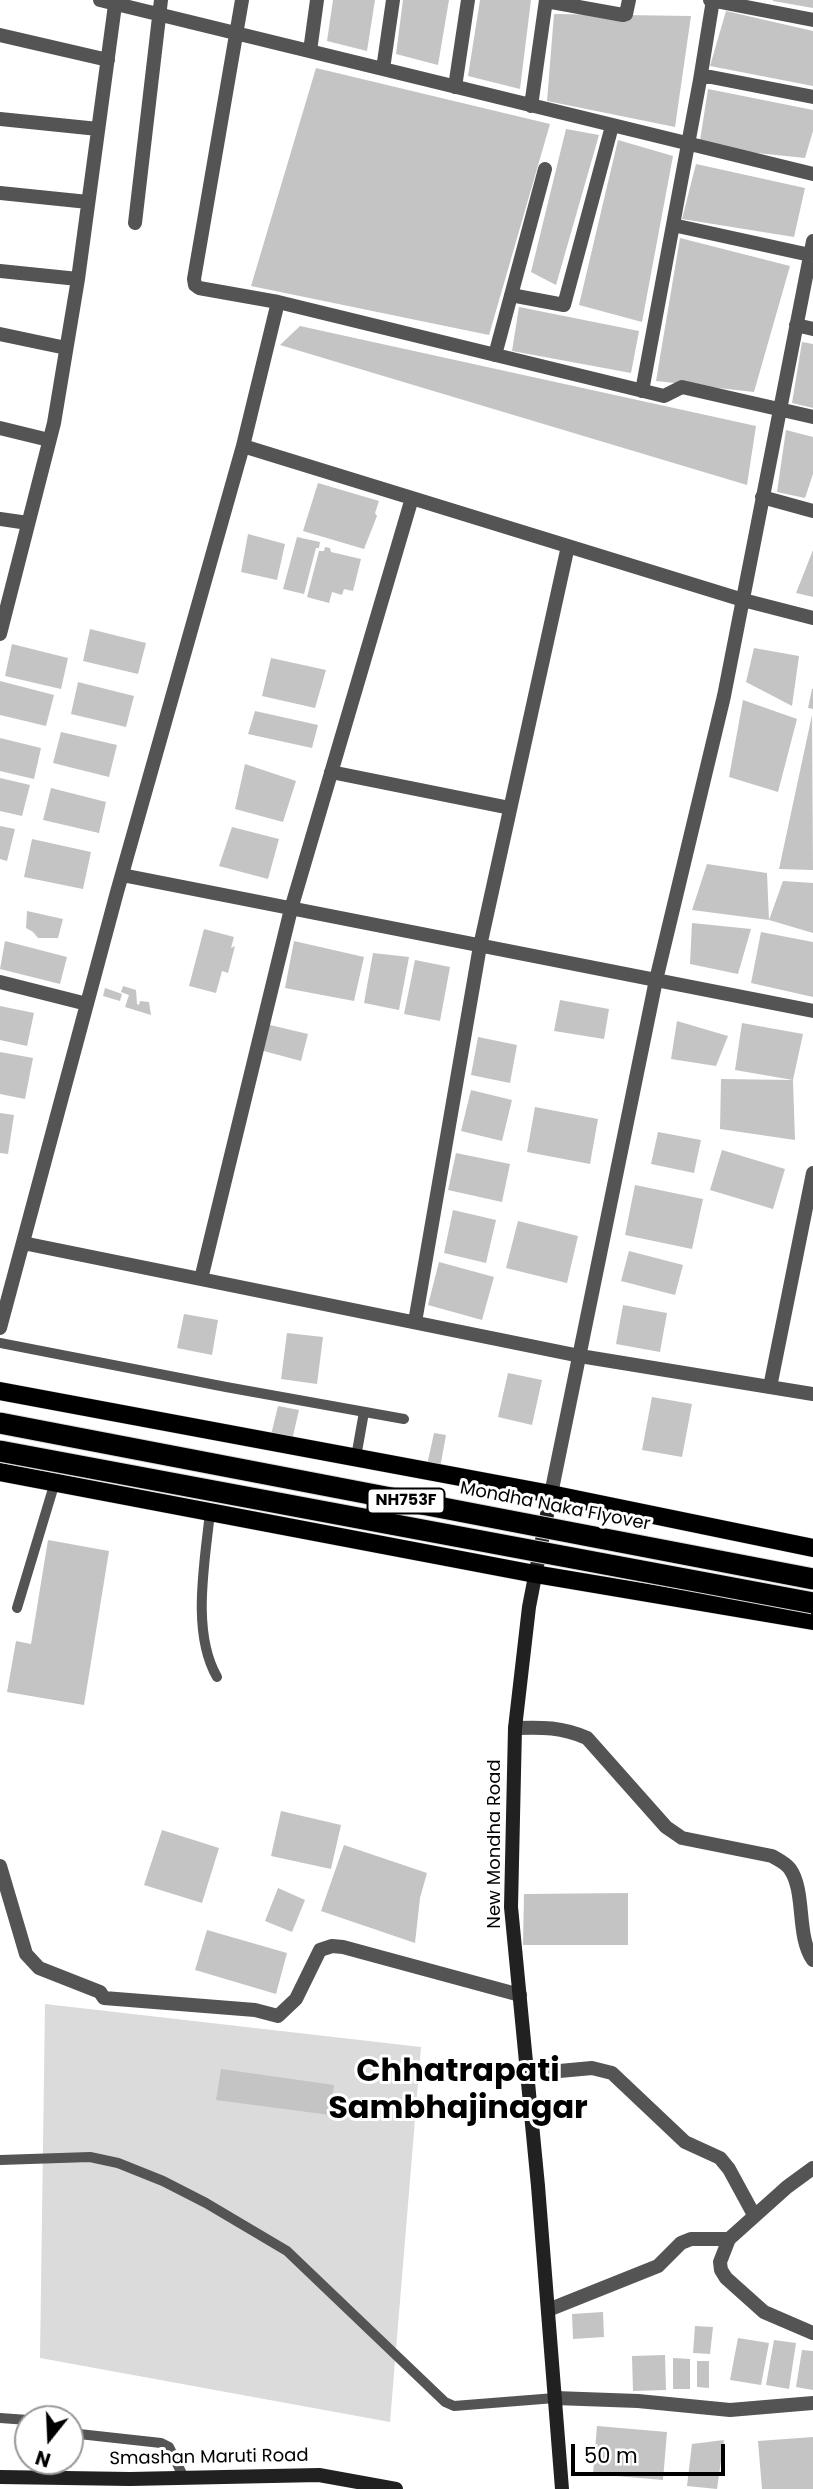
<!DOCTYPE html>
<html>
<head>
<meta charset="utf-8">
<style>
  body { margin:0 }
  #map { position:relative; width:813px; height:2489px; overflow:hidden; background:#fff; font-family:Poppins,sans-serif }
  canvas { display:block }
  .north { position:absolute; left:14px; top:2405px; width:70px; height:70px; box-sizing:border-box; background:#fff; border:2px solid #999; border-radius:50%; rotate:198deg; font-size:19px; font-weight:700; line-height:28px; text-align:center; color:#000 }
  .north::after { content:''; display:block; margin:auto; width:24px; height:32px; background:#000; clip-path:polygon(50% 0,100% 100%,50% 72%,0 100%) }
  .scale { position:absolute; left:571px; top:2444px; width:154px; height:32px; box-sizing:border-box; border:4px solid #000; border-top:0; padding-left:9px; font-size:21px; line-height:24px; white-space:nowrap; color:#000; -webkit-text-stroke:5px #fff; paint-order:stroke }
</style>
</head>
<body>
<div id="map">
<canvas width="813" height="2489"></canvas>
<div class="north">N</div>
<div class="scale">50 m</div>
</div>
<script>
const context = document.querySelector('canvas').getContext('2d');
context.lineJoin = 'round';
function paint(path, color) { context.fillStyle = color; context.fill(path, 'evenodd'); }
function strokePath(path, color, width, dash) { context.strokeStyle = color; context.lineWidth = width; context.lineCap = dash ? 'butt' : 'round'; context.setLineDash(dash || []); context.stroke(path); }
function drawText(font, color, halo, rows, align = 'center') {
  context.font = font + ' Poppins,sans-serif'; context.lineWidth = 6; context.setLineDash([]); context.textBaseline = 'middle'; context.strokeStyle = halo; context.fillStyle = color; for (const [text, x, y, turn = 0] of rows) {
    context.save(); context.translate(x, y); context.rotate((+turn || 0) * Math.PI / 180); context.textAlign = isNaN(turn) ? turn : align; if (halo) context.strokeText(text, 0, 0); context.fillText(text, 0, 0); context.restore();
  }
}
const green = new Path2D(`
  M45,2004L421,2047L390,2422L40,2358Z`);
const building = new Path2D(`
  M333,0H375L367,51L327,41Z
  M403,0H449L438,65L396,54Z
  M480,0H531L520,89L468,76Z
  M773,0H813V8L773,1Z
  M726,11L813,31V86L710,66Z
  M554,14L691,16L675,127L547,101Z
  M316,68L550,124L489,335L251,286Z
  M708,89L813,110V131L805,158L699,147Z
  M566,129L599,135L556,285L531,272Z
  M618,140L673,156L642,322L579,305Z
  M696,164L805,188L794,237L682,219Z
  M680,238L790,266L754,392L656,381Z
  M519,307L639,331L631,373L512,351Z
  M300,326L756,426L747,485L280,345Z
  M802,342L813,344V408L792,403Z
  M786,430L813,437V474L805,498L777,492Z
  M318,483L379,501L375,513L377,516L364,549L303,531Z
  M248,534L285,544L277,580L241,572Z
  M297,537L320,542L319,548H316L304,594L283,589Z
  M325,547L330,548L331,552L361,559L353,591L344,589L342,595L332,592L329,603L307,597L319,551H324Z
  M813,550V597L796,593Z
  M90,629L146,643L138,674L83,661Z
  M12,644L68,658L61,689L5,676Z
  M754,648L799,656L792,706L746,682Z
  M271,658L326,670L315,708L262,696Z
  M0,681L54,695L46,726L0,715Z
  M78,682L134,696L126,727L71,714Z
  M812,689H813V709L808,708Z
  M743,700L797,719L778,792L729,777Z
  M255,711L318,725L312,748L248,734Z
  M812,715L813,870L779,869Z
  M61,732L117,745L109,777L53,763Z
  M0,738L41,748L34,779L0,771Z
  M245,764L296,781L283,822L235,809Z
  M0,778L30,785L22,816L0,811Z
  M51,788L106,802L99,833L43,820Z
  M0,826L15,829L7,861L0,859Z
  M232,827L279,839L268,879L219,866Z
  M32,839L91,852L83,889L24,877Z
  M707,864L767,873L769,920L692,910Z
  M783,881L813,883V933L769,920Z
  M27,911L63,919L58,938H38L33,932L26,928Z
  M692,923L751,929L738,974L690,964Z
  M204,929L234,937L231,948L235,946L228,973L222,971L216,993L189,986Z
  M761,932L813,942V997L751,983Z
  M5,941L67,957L60,984L0,969Z
  M294,941L364,957L354,1001L285,988Z
  M373,953L409,957L399,1010L364,1003Z
  M415,960L450,967L440,1021L404,1014Z
  M123,986L136,990L137,1004L139,1005L140,1001L149,1002L151,1015L125,1007L129,995L121,992Z
  M105,988L122,994L120,1001L103,996Z
  M560,1000L609,1009L604,1039L554,1031Z
  M0,1006L34,1013L27,1046L0,1040Z
  M677,1021L728,1036L716,1066L671,1059Z
  M742,1023L803,1034L793,1080L795,1140L720,1129L721,1079L793,1080L735,1070Z
  M266,1024L308,1034L301,1061L260,1050Z
  M478,1037L517,1045L510,1083L471,1075Z
  M0,1052L33,1058L25,1099L0,1094Z
  M471,1090L512,1100L502,1141L461,1131Z
  M535,1107L598,1119L590,1164L527,1152Z
  M0,1113L14,1115L8,1154L0,1153Z
  M658,1132L701,1140L694,1173L651,1164Z
  M722,1150L785,1169L773,1209L710,1190Z
  M456,1153L510,1164L502,1202L448,1190Z
  M635,1185L703,1199L692,1249L625,1235Z
  M453,1210L496,1220L486,1263L444,1253Z
  M518,1221L578,1236L567,1283L506,1268Z
  M629,1251L683,1265L675,1295L621,1281Z
  M439,1262L494,1277L482,1320L428,1305Z
  M623,1305L667,1313L660,1352L616,1344Z
  M184,1314L218,1320L212,1355L177,1348Z
  M287,1333L323,1337L317,1384L281,1379Z
  M508,1373L542,1380L532,1425L498,1417Z
  M652,1397L692,1404L682,1457L642,1450Z
  M278,1406L299,1410L292,1440L271,1435Z
  M434,1433L446,1435L440,1468L427,1465Z
  M48,1540L109,1551L84,1705L7,1692L16,1641L31,1644Z
  M281,1811L341,1825L331,1869L271,1856Z
  M162,1830L219,1848L202,1903L144,1885Z
  M344,1845L427,1873L420,1898L415,1943L321,1911Z
  M278,1888L305,1900L292,1932L265,1921Z
  M628,1893V1945H523L524,1894Z
  M207,1930L287,1953L276,1994L195,1970Z
  M221,2069L334,2085L330,2115L216,2100Z
  M603,2312L604,2337L573,2339L572,2314Z
  M695,2326L713,2327L710,2354L693,2353Z
  M738,2338L769,2343L761,2385L730,2380Z
  M774,2340L796,2343L789,2389L766,2385Z
  M802,2350L813,2351V2390L796,2387Z
  M665,2355L666,2390L633,2391L632,2356Z
  M673,2358L690,2359V2389H673Z
  M697,2361H709V2388L697,2387Z
  M597,2426L667,2432L663,2480L593,2474Z
  M813,2437V2489H762L758,2441Z
  M724,2440L717,2489L687,2486L692,2444Z`);
const lane = new Path2D(`
  M0,1343L226,1387L404,1419
  M356,1457L364,1412
  M210,1512C205,1562 191,1632 217,1677
  M17,1608L55,1482
  M0,2160L90,2157L118,2163L163,2181L206,2203L287,2251L445,2402L454,2406L555,2398
  M0,2418L28,2420
  M70,2433L161,2443L169,2447L184,2478`);
const street = new Path2D(`
  M100,0L813,174
  M242,0L194,279L195,285L199,288L278,302L664,396L682,387L813,417
  M710,0L813,20
  M546,1L623,15L626,14L629,0
  M0,35L108,60
  M310,51L317,0
  M383,69L393,0
  M700,80L713,0
  M455,87L468,0
  M531,106L546,0
  M0,119L98,129
  M0,193L88,202
  M135,223L161,0
  M673,225L810,255
  M0,271L78,279
  M511,295L564,305L612,126
  M796,325L813,329
  M0,334L66,348
  M495,355L545,169
  M642,391L700,80L703,77H711L813,97
  M0,428L49,440
  M243,446L743,600L813,618
  M762,497L813,511
  M0,519L28,523
  M0,634L54,423L78,279L115,5
  M331,772L510,808
  M122,875L813,1011
  M0,982L87,1004
  M23,1243L580,1356L813,1394
  M201,1279L291,909L412,498
  M415,1322L480,946L568,546
  M0,1328L117,892L243,446L278,302
  M770,1387L813,1173
  M551,1494L656,980L724,696L813,241
  M515,1728C542,1727 562,1727 587,1738L666,1827L682,1838L772,1856C779,1860 786,1863 790,1869C806,1892 796,1936 813,1960
  M0,1866L26,1954L39,1968L100,1992L104,1998L255,2010L278,2016L296,1999L320,1950L332,1946L343,1947L520,1995
  M527,2074L592,2068L612,2073L685,2142L720,2158L729,2169L754,2215
  M813,2168L787,2187L729,2239L720,2262L721,2270L726,2278L764,2312L813,2333
  M548,2310L658,2266L681,2243L691,2239H729
  M555,2398L638,2401L730,2410L813,2403`);
const secondary = new Path2D(`
  M551,1494L529,1607L515,1728L511,1907L538,2186L562,2489
  M0,2477L130,2479L319,2475L396,2489`);
const primary = new Path2D(`
  M0,1391L551,1494L813,1548
  M0,1472L535,1574L813,1621`);
const highwayBridge = new Path2D(`
  M0,1423L813,1579
  M0,1451L813,1603`);
const shields = [
  [406,1501,77]
];
const shieldNames = [
  ["NH753F",406,1501]
];
const streetNames = [
  ["Mondha Naka Flyover",555,1507,11],
  ["New Mondha Road",495,1844,-90],
  ["Smashan Maruti Road",209,2458,-1]
];
const townNames = [
  ["Chhatrapati",458,2073],
  ["Sambhajinagar",458,2110]
];
paint(green, '#dbdbdb');
paint(building, '#c4c4c4');
strokePath(primary, '#dbdbdb', 19);
strokePath(lane, '#545454', 10);
strokePath(street, '#545454', 14);
strokePath(secondary, '#212121', 14);
strokePath(primary, '#000', 18);
strokePath(highwayBridge, '#dbdbdb', 23, []);
strokePath(highwayBridge, '#000', 21);
for (const [x, y, w] of shields) { const box = new Path2D(); box.roundRect(x - w / 2, y - 12.5, w, 25, 5); context.fillStyle = '#fff'; context.fill(box); strokePath(box, '#000', 2); }
drawText('bold 16px', '#000', null, shieldNames);
drawText('18px', '#000', '#fff', streetNames);
drawText('bold 32px', '#000', '#fff', townNames);
</script>
</body>
</html>
